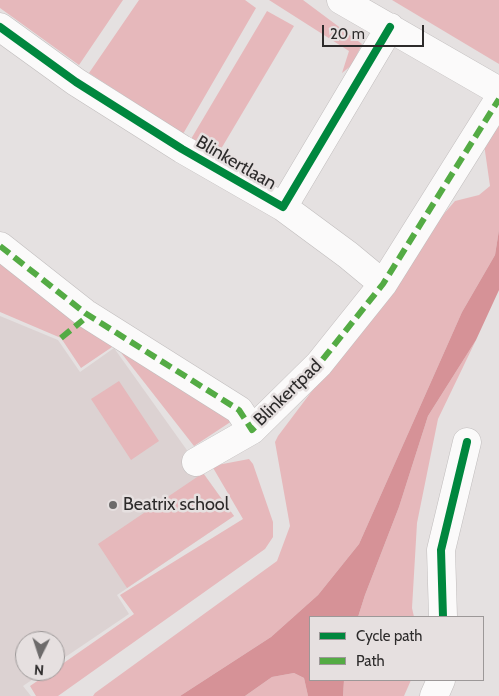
<!DOCTYPE html>
<html>
<head>
<meta charset="utf-8">
<style>
  body { margin:0 }
  #map { position:relative; width:499px; height:696px; overflow:hidden; background:#e5e1e1; font-family:Cabin,sans-serif }
  canvas { display:block }
  .legend { position:absolute; left:309px; top:616px; width:175px; height:65px; box-sizing:border-box; background:#e6e0e0; border:1px solid #9c9898; margin:0; padding:6px 9px; list-style:none; font-size:15px; color:#2d2b2b }
  .legend li { display:flex; align-items:center; gap:10px; height:25px }
  .legend b { width:25px; border:1px solid #9c9898 }
  .north { position:absolute; left:15px; top:631px; width:50px; height:50px; box-sizing:border-box; background:#e6e0e0; border:1px solid #9c9898; border-radius:50%; rotate:184deg; font-size:14px; font-weight:700; line-height:20px; text-align:center; color:#2d2b2b }
  .north::after { content:''; display:block; margin:auto; width:18px; height:22px; background:#6d6b6b; clip-path:polygon(50% 0,100% 100%,50% 72%,0 100%) }
  .scale { position:absolute; left:322px; top:25px; width:102px; height:22px; box-sizing:border-box; border:2px solid #2d2b2b; border-top:0; padding-left:6px; font-size:15px; line-height:18px; white-space:nowrap; color:#2d2b2b; -webkit-text-stroke:4px #e6e0e0; paint-order:stroke }
</style>
</head>
<body>
<div id="map">
<canvas width="499" height="696"></canvas>
<ul class="legend">
<li><b style="height:6px;background:#00873e"></b>Cycle path</li>
<li><b style="height:6px;background:#54ab44"></b>Path</li>
</ul>
<div class="north">N</div>
<div class="scale">20 m</div>
</div>
<script>
const context = document.querySelector('canvas').getContext('2d');
context.lineJoin = 'round';
function paint(path, color) { context.fillStyle = color; context.fill(path, 'evenodd'); }
function strokePath(path, color, width, dash) { context.strokeStyle = color; context.lineWidth = width; context.lineCap = dash ? 'butt' : 'round'; context.setLineDash(dash || []); context.stroke(path); }
function drawText(font, color, halo, rows, align = 'center') {
  context.font = font + ' Cabin,sans-serif'; context.lineWidth = 5; context.setLineDash([]); context.textBaseline = 'middle'; context.strokeStyle = halo; context.fillStyle = color; for (const [text, x, y, turn = 0] of rows) {
    context.save(); context.translate(x, y); context.rotate((+turn || 0) * Math.PI / 180); context.textAlign = isNaN(turn) ? turn : align; if (halo) context.strokeText(text, 0, 0); context.fillText(text, 0, 0); context.restore();
  }
}
const built = new Path2D(`
  M0,316L58,340L80,372L114,348L234,516L117,595L129,614L55,664V641H25V671H45L23,686L31,696H0Z`);
const green = new Path2D(`
  M0,0H123L79,65L0,8Z
  M139,0H245L256,8L183,134L89,73Z
  M269,0H303L362,44L352,65L342,73L349,51Z
  M392,0H499V64Z
  M267,11L294,26L218,154L191,139Z
  M499,126V230L495,255L462,312L359,544L318,595L271,637L180,696H93L95,693L277,561L290,526L275,442L278,436L367,318L430,230L455,201L479,195L490,186L484,144L493,127Z
  M0,262L232,421L194,446L115,345L81,368L61,338L0,312Z
  M476,340L438,419L417,523L412,608L414,617H358L365,595L399,507L428,416Z
  M119,381L159,441L131,460L91,399Z
  M249,459L253,464L273,522V537L265,549L58,696H36L30,686L52,671H55V669L134,614L120,595L243,519L212,466Z
  M203,473L234,516L127,588L98,544Z
  M294,673L304,678L308,696H245L272,677Z
  M344,680H411L404,696H343Z`);
const water = new Path2D(`
  M499,230V290L476,340L428,416L399,507L365,595L358,617H310V680H344L343,696H308L304,678L294,673L272,677L245,696H180L271,637L318,595L359,544L462,312L495,255Z`);
const minor = new Path2D(`
  M341,0L499,91
  M0,27L76,82L182,149L283,207L390,27
  M283,207L348,255L383,284
  M0,246L85,313L239,410L252,430
  M196,462L252,430L319,364L383,284L499,99
  M443,617L441,550L467,442
  M434,696L441,680`);
const quiet = new Path2D(`
  M0,246L85,313L239,410L252,430L319,364L383,284L499,99
  M61,338L83,320`);
const cycleway = new Path2D(`
  M0,27L76,82L182,149L283,207L390,27
  M443,617L441,550L467,442`);
const markers = [
  [113,505,5,"#6d6b6b"]
];
const streetNames = [
  ["Blinkertlaan",236,163,30],
  ["Blinkertpad",288,393,-44]
];
const poiNames = [
  ["Beatrix school",123,505]
];
paint(built, '#dcd2d2');
paint(green, '#e6b8bb');
paint(water, '#d69297');
strokePath(minor, '#c0bdbd', 29);
strokePath(minor, '#fbfafa', 28);
strokePath(quiet, '#54ab44', 6, [12, 6]);
strokePath(cycleway, '#00873e', 8);
for (const [x, y, r, color] of markers) { const dot = new Path2D(); dot.arc(x, y, r, 0, 2 * Math.PI); context.fillStyle = color; context.fill(dot); strokePath(dot, '#e6e0e0', 2); }
drawText('18px', '#2d2b2b', '#e6e0e0', streetNames);
drawText('18px', '#2d2b2b', '#e6e0e0', poiNames, 'left');
</script>
</body>
</html>
